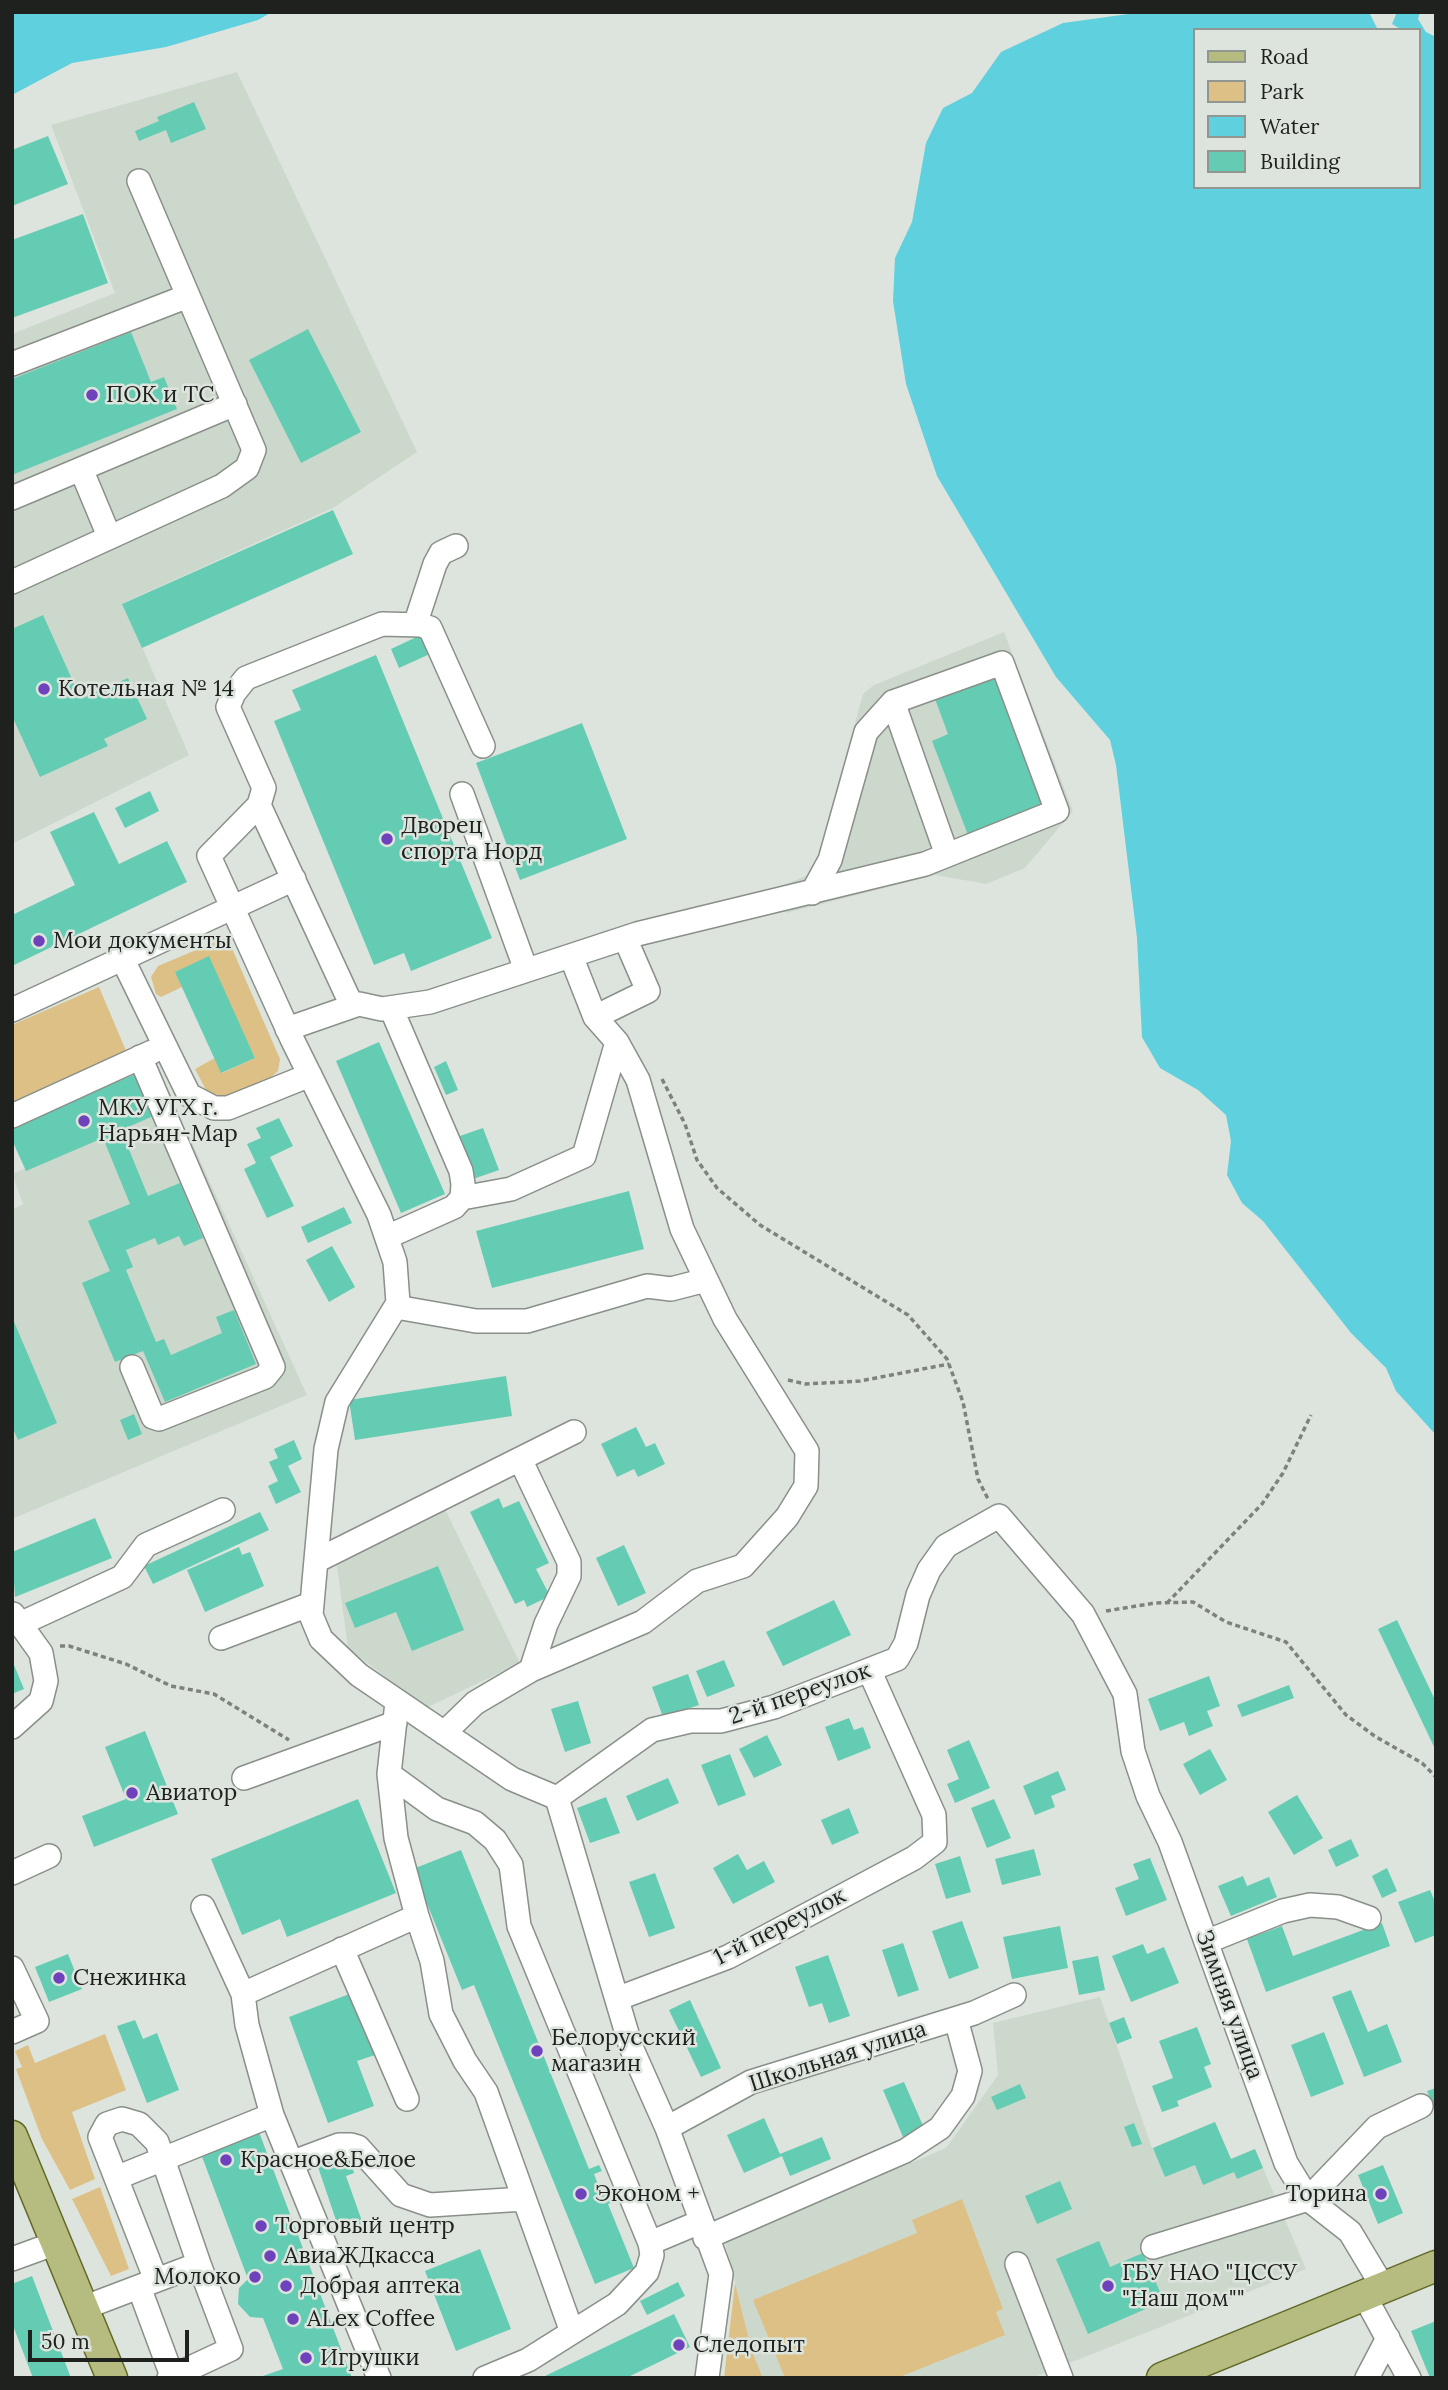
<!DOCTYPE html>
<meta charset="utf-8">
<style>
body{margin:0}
#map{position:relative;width:1448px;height:2390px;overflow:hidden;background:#dde4dd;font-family:Lora,serif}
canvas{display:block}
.frame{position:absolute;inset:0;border:14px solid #1f211f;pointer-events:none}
.legend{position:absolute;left:1193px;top:28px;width:228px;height:161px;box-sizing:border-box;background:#dde4dd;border:2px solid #919691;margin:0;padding:9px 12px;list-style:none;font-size:21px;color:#1f211f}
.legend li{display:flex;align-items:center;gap:14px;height:35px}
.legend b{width:35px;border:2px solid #919691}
.scale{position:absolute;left:28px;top:2330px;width:161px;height:32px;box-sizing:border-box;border:4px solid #1f211f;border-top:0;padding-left:9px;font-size:21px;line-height:24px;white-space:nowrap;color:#1f211f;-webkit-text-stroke:5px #dde4dd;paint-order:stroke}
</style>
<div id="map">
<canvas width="1448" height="2390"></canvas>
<div class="frame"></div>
<ul class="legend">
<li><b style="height:9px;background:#b6bc7f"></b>Road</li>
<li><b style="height:19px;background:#ddc085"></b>Park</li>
<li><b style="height:19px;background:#5fd0dd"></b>Water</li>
<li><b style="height:19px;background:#64ccb2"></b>Building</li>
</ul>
<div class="scale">50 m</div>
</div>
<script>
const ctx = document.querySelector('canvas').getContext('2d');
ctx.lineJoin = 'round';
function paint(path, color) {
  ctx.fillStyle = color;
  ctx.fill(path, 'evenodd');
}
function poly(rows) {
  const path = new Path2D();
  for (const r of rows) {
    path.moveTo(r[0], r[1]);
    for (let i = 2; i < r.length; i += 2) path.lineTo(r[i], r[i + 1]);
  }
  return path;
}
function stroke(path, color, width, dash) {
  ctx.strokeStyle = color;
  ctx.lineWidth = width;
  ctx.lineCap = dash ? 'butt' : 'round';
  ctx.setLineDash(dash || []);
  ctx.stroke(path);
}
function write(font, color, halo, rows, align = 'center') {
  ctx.font = font + ' Lora,serif';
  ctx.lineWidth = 5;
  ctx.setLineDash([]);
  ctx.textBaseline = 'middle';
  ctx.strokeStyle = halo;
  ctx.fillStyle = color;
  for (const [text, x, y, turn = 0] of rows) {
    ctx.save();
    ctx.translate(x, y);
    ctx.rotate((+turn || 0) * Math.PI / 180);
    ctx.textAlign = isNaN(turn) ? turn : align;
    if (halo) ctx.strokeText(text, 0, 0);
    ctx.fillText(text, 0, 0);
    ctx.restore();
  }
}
paint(poly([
 [237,72,417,452,333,508,123,603,189,755,12,844,12,334,115,293,51,125],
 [1004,632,1073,811,1025,868,986,884,936,875,786,913,779,887,808,875,816,865,863,694,874,685],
 [156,1115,169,1143,188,1134,307,1395,12,1519,12,1210,23,1204,12,1174],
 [444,1507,520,1663,426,1708,348,1648,336,1559],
 [1100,1997,1152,2148,1215,2122,1231,2159,1255,2149,1306,2269,1032,2378,763,2378,752,2351,725,2242,946,2148,998,2075,993,2023]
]), '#cdd8cd');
paint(poly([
 [227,937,280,1059,278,1071,269,1079,232,1095,221,1096,207,1092,195,1069,215,1058,222,1073,255,1058,208,957,176,972,182,987,161,997,156,994,151,977,158,966],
 [99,987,127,1053,12,1103,12,1025],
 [105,2034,126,2090,72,2112,95,2179,70,2190,42,2139,16,2069,22,2067,15,2051,28,2045,35,2063],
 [100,2187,129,2269,111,2276,72,2199],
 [962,2199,1003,2309,996,2312,1005,2335,897,2378,785,2378,753,2300,917,2233,912,2220],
 [735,2283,752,2351,763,2378,724,2378]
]), '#ddc085');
paint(poly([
 [12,12,272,12,258,20,166,47,72,63,12,95],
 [1143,12,1365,12,1370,14,1378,30,1194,30,1194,187,1418,187,1418,30,1402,30,1392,24,1397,12,1420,12,1418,19,1426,32,1436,37,1436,1435,1396,1391,1386,1368,1351,1333,1263,1221,1242,1203,1227,1175,1231,1141,1226,1115,1198,1090,1160,1068,1142,1037,1137,938,1116,765,1110,740,1056,677,937,476,906,384,893,301,895,258,912,222,926,143,943,108,972,93,1001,52,1063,23]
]), '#5fd0dd');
paint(poly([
 [194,102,206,129,171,143,166,130,139,141,135,131,159,121,157,117],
 [48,136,68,184,12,206,12,150],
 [83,214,108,283,12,318,12,240],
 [308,329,361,432,301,463,249,360],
 [131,332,151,382,164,377,177,409,12,475,12,379],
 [333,510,353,554,142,648,122,604],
 [43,615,81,699,128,678,147,719,104,739,108,746,40,777,12,716,12,629],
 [423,634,432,653,399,668,391,649],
 [376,655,492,938,411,971,404,953,374,965,274,721,301,710,292,690],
 [995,676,1044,806,968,835,932,741,948,734,935,699],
 [582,723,627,839,520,880,476,763],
 [150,791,159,811,125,828,115,808],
 [94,812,119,864,167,841,187,882,12,966,12,915,75,885,50,832],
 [209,956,255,1058,221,1073,175,972],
 [379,1042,445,1194,401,1213,336,1061],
 [446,1061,458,1090,446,1095,434,1067],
 [138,1073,156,1115,121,1130,148,1196,180,1183,203,1238,184,1246,179,1236,158,1245,155,1238,126,1250,133,1267,126,1270,156,1342,164,1339,171,1355,222,1333,216,1317,234,1310,256,1364,165,1402,143,1351,115,1362,82,1283,110,1271,88,1221,130,1204,103,1138,26,1171,12,1140,12,1126],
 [279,1118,293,1146,270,1157,294,1206,267,1218,244,1169,256,1163,247,1144,261,1138,256,1128],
 [483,1128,499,1170,473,1179,457,1137],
 [629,1191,644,1249,492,1288,476,1231],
 [344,1207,352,1223,308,1243,301,1227],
 [332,1246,355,1287,329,1302,306,1260],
 [12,1317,57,1423,18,1440,12,1426],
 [506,1376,512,1416,355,1440,349,1400],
 [134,1414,142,1434,128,1440,120,1420],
 [636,1427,646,1447,655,1443,665,1464,638,1477,634,1469,617,1477,601,1444],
 [294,1440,302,1459,288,1466,301,1492,276,1504,268,1486,278,1481,269,1462,278,1458,274,1449],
 [499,1498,503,1508,519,1501,549,1563,536,1569,550,1596,527,1607,524,1600,515,1604,470,1512],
 [260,1512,269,1530,153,1584,144,1566],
 [95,1518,112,1558,15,1597,12,1552],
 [624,1545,646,1593,618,1606,596,1558],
 [239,1547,242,1555,250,1552,264,1586,205,1612,187,1570],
 [438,1566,464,1630,412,1651,396,1612,355,1628,345,1603],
 [834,1600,851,1635,783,1666,766,1632],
 [1397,1620,1436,1702,1436,1751,1378,1629],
 [12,1660,24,1689,12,1694],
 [724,1660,735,1686,707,1697,696,1671],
 [688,1674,699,1705,663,1717,652,1687],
 [1209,1676,1220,1706,1207,1711,1213,1726,1189,1736,1184,1722,1160,1731,1148,1699],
 [1289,1685,1294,1698,1242,1717,1237,1705],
 [578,1701,591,1743,565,1752,551,1709],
 [849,1718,854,1730,863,1727,871,1748,838,1761,825,1727],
 [145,1731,178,1814,94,1847,82,1816,126,1799,105,1747],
 [767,1735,782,1765,754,1778,739,1749],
 [969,1740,990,1788,955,1803,947,1784,959,1779,947,1750],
 [1210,1749,1227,1780,1200,1795,1183,1764],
 [730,1754,746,1795,718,1806,701,1765],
 [1058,1771,1066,1790,1051,1796,1055,1807,1035,1815,1023,1786],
 [668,1778,679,1803,637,1821,626,1796],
 [1297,1795,1323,1838,1294,1855,1268,1812],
 [606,1797,620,1833,590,1843,577,1808],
 [358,1799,396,1893,287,1937,280,1919,242,1935,211,1859],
 [994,1799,1011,1838,987,1848,971,1808],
 [849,1808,859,1833,832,1845,821,1820],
 [1351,1839,1359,1856,1336,1867,1328,1850],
 [1034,1849,1041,1875,1002,1885,995,1859],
 [461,1850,589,2169,599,2165,602,2171,594,2174,601,2192,611,2188,617,2201,608,2204,634,2268,595,2284,474,1985,462,1990,413,1869],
 [738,1854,747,1870,764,1861,775,1882,733,1904,713,1868],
 [960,1856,971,1892,946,1899,935,1864],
 [1150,1858,1167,1900,1126,1916,1115,1888,1139,1879,1133,1864],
 [1387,1868,1397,1891,1382,1898,1372,1876],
 [655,1873,675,1928,649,1937,629,1882],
 [1243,1876,1247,1886,1269,1877,1277,1897,1231,1916,1218,1886],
 [1430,1890,1436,1904,1436,1935,1415,1943,1398,1902],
 [962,1921,979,1968,949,1979,932,1931],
 [1382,1923,1390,1946,1266,1992,1247,1939,1282,1926,1293,1956],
 [1060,1926,1068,1968,1012,1979,1003,1937],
 [903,1943,919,1990,898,1997,882,1950],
 [1143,1944,1147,1954,1164,1947,1179,1983,1131,2002,1112,1956],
 [68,1954,82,1989,49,2002,35,1967],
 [828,1955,850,2016,829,2023,822,2003,809,2007,795,1967],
 [1098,1956,1105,1990,1079,1995,1072,1961],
 [1351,1990,1368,2032,1387,2024,1402,2062,1364,2077,1332,1997],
 [352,1993,375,2055,357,2061,374,2106,328,2123,289,2017],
 [690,2000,721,2068,701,2077,669,2010],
 [1124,2017,1132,2038,1117,2044,1109,2023],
 [135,2020,143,2039,157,2033,179,2090,147,2103,117,2026],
 [1197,2027,1211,2064,1204,2067,1212,2087,1177,2101,1179,2106,1162,2112,1152,2086,1173,2078,1159,2041],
 [1324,2032,1344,2084,1311,2097,1291,2045],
 [904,2082,924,2128,903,2137,883,2090],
 [1020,2084,1026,2098,997,2110,991,2097],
 [1436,2088,1436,2112,1427,2091],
 [764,2118,780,2154,822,2137,831,2159,790,2176,782,2156,744,2173,727,2135],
 [1215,2122,1231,2159,1255,2149,1263,2168,1237,2179,1234,2172,1203,2185,1195,2165,1165,2177,1153,2148],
 [1134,2123,1142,2144,1132,2147,1124,2127],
 [259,2132,352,2378,260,2377,283,2369,263,2318,250,2317,238,2304,239,2288,248,2279,201,2154],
 [348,2154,354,2173,346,2176,363,2224,340,2232,317,2164],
 [1383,2165,1403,2213,1378,2224,1358,2175],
 [1060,2181,1072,2209,1037,2224,1025,2196],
 [1099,2241,1110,2267,1143,2253,1164,2301,1088,2334,1056,2259],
 [480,2249,511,2329,456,2351,425,2271],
 [32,2276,71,2378,33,2378,12,2323,12,2284],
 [678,2282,685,2296,647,2315,640,2301],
 [674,2314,690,2347,626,2378,541,2378],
 [1436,2321,1436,2378,1430,2378,1411,2331]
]), '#64ccb2');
const minor = poly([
 [12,364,188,296],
 [81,469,109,536],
 [12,498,235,404],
 [12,582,222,486,247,468,254,450,139,181],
 [415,625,435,564,441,553,456,546],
 [483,746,430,628,421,625,382,624,246,678,234,693,228,707,264,788,259,805,209,856,292,1039,379,1215,395,1262,398,1303,337,1402,326,1449,311,1615,321,1639,359,1675,512,1779,557,1798,631,2047,667,2128,721,2274,707,2378],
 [462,794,526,970],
 [259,805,352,1006],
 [812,893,830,860,866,732,893,702],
 [571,956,595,1017,648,991,625,938],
 [122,958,189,1095,214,1108,228,1108,310,1075],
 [12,1010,294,879],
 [287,1029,359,1004,382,1009,430,1002,637,934,925,864,1057,811,1002,663,893,702,947,855],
 [12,1116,152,1052],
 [462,1198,511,1189,584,1156,617,1042],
 [387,1237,454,1207,462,1198,463,1184,461,1171,391,1008],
 [396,1307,476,1321,527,1321,647,1286,671,1289,706,1280],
 [132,1367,153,1417,159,1419,265,1377,273,1367,140,1057],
 [520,1459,569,1562,569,1576,546,1624,531,1670],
 [316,1561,574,1432],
 [22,1623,122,1577,146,1545,223,1510],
 [221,1638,311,1604],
 [397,1702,389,1774,396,1838,417,1916],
 [12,1727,41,1701,46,1681,41,1653,13,1614],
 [444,1733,475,1703,531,1670,643,1622,697,1581,743,1566,787,1517,806,1486,807,1451,725,1319,682,1229,638,1080,617,1042,595,1017],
 [389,1774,437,1809,475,1823,495,1840,511,1865,519,1926,650,2243],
 [244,1778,395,1723],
 [557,1798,652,1730,690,1721,721,1721,774,1707,897,1659,906,1643,918,1595,929,1570,946,1546,999,1516,1083,1614,1125,1694,1133,1751,1148,1796,1170,1842,1286,2163,1308,2199,1350,2232,1383,2287],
 [12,1873,49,1856],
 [1206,1942,1283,1911,1310,1905,1338,1907,1369,1918],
 [342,1949,407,2099],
 [12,1968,37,2021,12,2032],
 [243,1994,417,1916,432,1961,441,2014,465,2061,486,2092,572,2332],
 [619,1998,728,1957,914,1858,935,1842,934,1815,870,1672],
 [272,2115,379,2378],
 [667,2128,751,2082,974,2013,1014,1995],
 [291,2163,339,2145,351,2145,358,2147,401,2195,430,2205,524,2199],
 [116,2178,272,2115,247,2025,243,1994,203,1907],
 [705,2238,905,2151,940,2128,963,2096,970,2071,956,2019],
 [1153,2247,1308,2199,1377,2127,1421,2106],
 [12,2259,56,2243],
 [1017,2264,1061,2378],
 [156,2280,100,2137,107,2124,122,2119,139,2124,157,2142,199,2264],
 [139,2287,172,2376],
 [1364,2295,1409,2378],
 [83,2308,199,2264,231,2349,169,2378],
 [485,2378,528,2360,617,2304,647,2272,652,2255,650,2243,700,2222],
 [1367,2378,1388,2338]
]);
const major = poly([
 [12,2136,112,2378],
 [1162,2378,1436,2266]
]);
stroke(minor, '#898f89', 26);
stroke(major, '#616926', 33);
stroke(poly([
 [662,1079,685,1124,697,1160,717,1188,760,1225,908,1315,947,1359,963,1402,978,1479,988,1499],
 [788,1380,806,1384,860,1381,949,1364],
 [1167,1603,1262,1504,1283,1473,1311,1415],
 [1106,1611,1155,1603,1193,1602,1226,1622,1286,1642,1346,1715,1376,1737,1422,1763,1436,1777],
 [60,1646,69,1646,126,1664,171,1686,214,1694,289,1740]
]), '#7d827d', 3.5, [5, 3.5]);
stroke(minor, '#fff', 23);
stroke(major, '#b6bc7f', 30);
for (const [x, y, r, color] of [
 [92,395,7,"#6e42ba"],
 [44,689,7,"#6e42ba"],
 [387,839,7,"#6e42ba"],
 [39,941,7,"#6e42ba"],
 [84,1121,7,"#6e42ba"],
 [132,1793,7,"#6e42ba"],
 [59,1978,7,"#6e42ba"],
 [537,2051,7,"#6e42ba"],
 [226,2160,7,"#6e42ba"],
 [581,2194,7,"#6e42ba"],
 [1381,2194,7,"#6e42ba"],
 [261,2226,7,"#6e42ba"],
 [270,2256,7,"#6e42ba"],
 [255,2277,7,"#6e42ba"],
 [286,2286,7,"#6e42ba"],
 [1108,2286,7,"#6e42ba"],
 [293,2319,7,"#6e42ba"],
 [679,2345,7,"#6e42ba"],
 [306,2358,7,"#6e42ba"]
]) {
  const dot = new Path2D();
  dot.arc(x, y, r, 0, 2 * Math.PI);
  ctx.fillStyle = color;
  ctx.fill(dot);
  stroke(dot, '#dde4dd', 2.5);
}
write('23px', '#1f211f', '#dde4dd', [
 ["ПОК и ТС",106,395],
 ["Котельная № 14",58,689],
 ["Дворец",401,826],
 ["спорта Норд",401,852],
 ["Мои документы",53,941],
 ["МКУ УГХ г.",98,1108],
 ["Нарьян-Мар",98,1134],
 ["Авиатор",146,1793],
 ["Снежинка",73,1978],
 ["Белорусский",551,2038],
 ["магазин",551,2064],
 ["Красное&Белое",240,2160],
 ["Эконом +",595,2194],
 ["Торина",1367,2194,"right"],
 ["Торговый центр",275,2226],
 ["АвиаЖДкасса",284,2256],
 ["ГБУ НАО \"ЦССУ",1122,2273],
 ["\"Наш дом\"\"",1122,2299],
 ["Молоко",241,2277,"right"],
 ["Добрая аптека",300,2286],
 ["ALex Coffee",307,2319],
 ["Следопыт",693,2345],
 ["Игрушки",320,2358]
], 'left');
write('23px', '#1f211f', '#dde4dd', [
 ["2-й переулок",800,1694,-19],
 ["1-й переулок",780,1927,-27],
 ["Зимняя улица",1229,2005,70],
 ["Школьная улица",838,2057,-18]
]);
</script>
